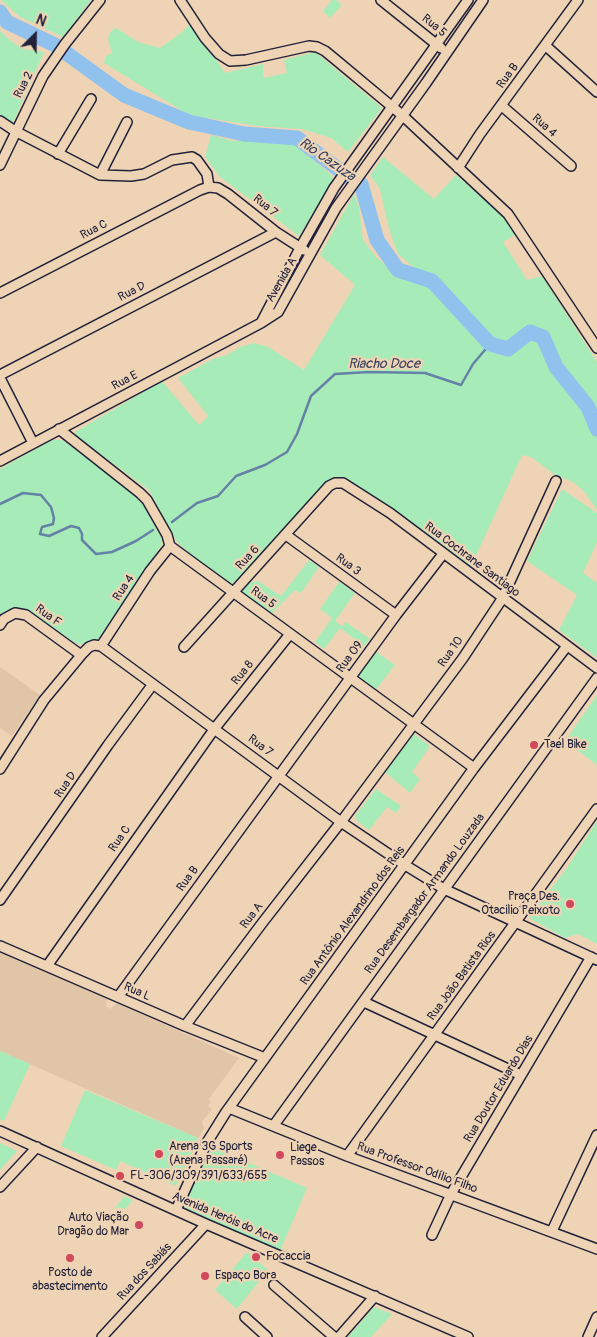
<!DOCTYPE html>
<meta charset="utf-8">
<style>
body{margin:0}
#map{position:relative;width:597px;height:1337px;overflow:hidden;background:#eed4b5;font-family:Pangolin,sans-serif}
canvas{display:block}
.north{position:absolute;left:10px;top:10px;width:50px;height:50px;-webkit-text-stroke:4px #eed4b5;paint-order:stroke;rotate:23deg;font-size:14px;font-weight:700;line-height:20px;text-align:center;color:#22223b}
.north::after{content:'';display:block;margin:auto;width:18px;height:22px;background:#22223b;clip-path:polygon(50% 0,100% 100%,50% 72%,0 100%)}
</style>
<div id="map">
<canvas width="597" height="1337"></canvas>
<div class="north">N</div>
</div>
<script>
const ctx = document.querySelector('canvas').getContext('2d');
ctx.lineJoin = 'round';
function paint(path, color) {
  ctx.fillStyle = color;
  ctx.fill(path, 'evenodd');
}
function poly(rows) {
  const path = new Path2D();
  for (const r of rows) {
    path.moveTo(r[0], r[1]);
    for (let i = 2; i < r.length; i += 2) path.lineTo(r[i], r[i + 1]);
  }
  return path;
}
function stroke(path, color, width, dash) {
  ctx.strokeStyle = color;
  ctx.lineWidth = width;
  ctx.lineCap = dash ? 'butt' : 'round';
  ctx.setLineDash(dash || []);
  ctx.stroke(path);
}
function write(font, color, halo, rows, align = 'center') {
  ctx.font = font + ' Pangolin,sans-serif';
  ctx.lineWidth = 4.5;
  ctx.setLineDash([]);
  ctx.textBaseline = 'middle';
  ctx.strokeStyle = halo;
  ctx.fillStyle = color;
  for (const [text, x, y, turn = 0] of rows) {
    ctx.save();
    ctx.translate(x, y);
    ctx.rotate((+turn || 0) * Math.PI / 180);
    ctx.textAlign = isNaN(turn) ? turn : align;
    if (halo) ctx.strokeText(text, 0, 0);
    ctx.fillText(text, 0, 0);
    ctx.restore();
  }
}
paint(poly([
 [0,667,40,695,12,736,0,728],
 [0,951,107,999,106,1006,110,1009,116,1004,119,1004,239,1058,209,1099,211,1102,208,1106,212,1109,202,1122,204,1129,198,1138,0,1051]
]), '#e1c5a7');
paint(poly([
 [1,0,91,0,63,37,20,17],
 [332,0,336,0,342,5,330,18,323,11],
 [191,23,225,73,263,64,263,78,287,73,284,60,315,52,382,108,348,152,331,138,302,129,257,126,189,115,104,63,106,56,112,53,108,39,110,32,116,28,138,42,160,48,181,33],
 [0,31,11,41,23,49,44,52,12,125,0,116],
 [211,135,232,141,276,139,290,142,302,150,330,174,334,180,299,236,220,177,205,157],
 [383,157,434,199,456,175,503,216,518,233,503,242,527,280,542,276,597,362,597,510,584,491,573,482,554,474,531,457,522,455,470,569,391,509,368,493,344,479,326,483,237,580,230,584,201,564,177,542,149,490,76,436,75,432,162,381,199,425,208,416,178,378,213,359,227,355,240,347,254,343,268,347,304,370,355,285,320,255,354,194,359,208,363,240,376,257,395,273,419,284,432,277,412,266,398,254,389,229,380,189,370,175],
 [52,440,62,440,130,490,142,503,162,539,162,544,136,586,98,640,89,644,77,644,26,609,13,608,0,626,0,469],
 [562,489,597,513,597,542,583,573,597,583,597,658,559,630,577,595,527,561],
 [309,560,319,567,301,593,295,590,271,614,246,597,240,589,247,583,258,581,279,595,282,595],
 [339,582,355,593,335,621,342,626,346,622,370,639,364,646,340,628,324,649,315,642,332,618,320,609],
 [375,651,395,665,375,691,358,678,358,676,360,670],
 [597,695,597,765,565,741],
 [414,734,430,746,412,772,420,779,410,793,385,772],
 [376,789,401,806,396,813,387,807,369,830,357,821,355,816],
 [597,821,597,944,578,934,565,938,529,918,566,869],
 [0,1051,30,1064,4,1121,0,1119],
 [85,1090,198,1138,176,1186,120,1161,116,1170,61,1146],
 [0,1143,17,1151,0,1170],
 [210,1146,307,1188,280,1251,183,1208],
 [124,1196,133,1200,125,1209,117,1207,113,1216,116,1207],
 [247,1252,268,1270,237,1309,215,1290],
 [374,1307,392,1314,371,1337,348,1337]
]), '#a7ecb8');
stroke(poly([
 [0,504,23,493,41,495,51,507,54,518,53,524,42,527,40,534,49,536,71,526,79,528,82,534,82,540,96,554,112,552,136,541,153,530],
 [172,522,197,503,218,496,236,476,265,465,287,452,297,434,311,396,335,374,369,372,425,373,461,385,473,364,490,344]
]), '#6582a6', 2.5);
stroke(poly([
 [0,12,7,22,55,45,124,95,189,122,244,134,297,138,350,178,361,184,377,240,398,270,432,281,490,344,508,349,530,332,543,337,556,367,588,407,597,429]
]), '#91c2ed', 15);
const street = poly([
 [180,0,205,38,219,54,230,61,246,60,309,46,317,47,325,51,336,60,402,115,508,214,597,348],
 [381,0,441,48],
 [546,46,597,92],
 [502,106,571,166],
 [0,121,15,131,100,175,131,176,144,174,172,160,192,157,197,160,207,174,209,187],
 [58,154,91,99],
 [0,165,43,76,65,44,100,0],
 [458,168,480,134,578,0],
 [100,175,127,122],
 [0,293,200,190,209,187,218,188,228,194,276,232,304,250],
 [261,323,300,248,334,188,468,0],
 [0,375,276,232],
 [0,378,33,443],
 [59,429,140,493,147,500,167,535,170,546,474,768],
 [0,461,261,323,278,312,336,208,426,83,483,0],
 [286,535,396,615],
 [0,625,4,619,15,613,26,615,81,655],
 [101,646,341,822,405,865,444,889,597,960],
 [101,646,150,571,170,546],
 [184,647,329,486,335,483,343,483,390,513,597,668],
 [0,769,44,700,83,653,89,647,94,645,101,646],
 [0,900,108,745,153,684],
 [0,946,185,1026,265,1058],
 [47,966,215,728,290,634],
 [118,997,396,615,443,554],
 [364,1002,521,1075],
 [185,1026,263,922,344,818,463,658,502,599,556,481],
 [229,1108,347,1156,597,1249],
 [274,1125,597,678],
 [0,1131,206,1224,468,1337],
 [347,1156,597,809],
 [0,1187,37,1147],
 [176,1210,206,1144,226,1112,474,768,567,646],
 [552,1231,597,1135],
 [432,1235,451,1194,591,957],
 [274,1285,334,1337],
 [245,1317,267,1337],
 [102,1337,206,1224],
 [339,1337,375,1296],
 [588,1337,597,1317]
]);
stroke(street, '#22223b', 12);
stroke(street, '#eed4b5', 9);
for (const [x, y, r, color] of [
 [534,745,5,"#d1495b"],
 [570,904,5,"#d1495b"],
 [159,1154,5,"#d1495b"],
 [280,1155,5,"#d1495b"],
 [120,1176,5,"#d1495b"],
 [139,1225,5,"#d1495b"],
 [256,1257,5,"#d1495b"],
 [70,1258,5,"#d1495b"],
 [205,1276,5,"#d1495b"]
]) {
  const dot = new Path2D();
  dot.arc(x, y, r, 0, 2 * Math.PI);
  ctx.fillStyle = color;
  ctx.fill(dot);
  stroke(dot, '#eed4b5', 2);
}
write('12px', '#22223b', '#eed4b5', [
 ["Rua 5",434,26,39],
 ["Rua B",508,76,-54],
 ["Rua 2",24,85,-63],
 ["Rua 4",544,126,41],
 ["Rua 7",265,206,39],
 ["Rua C",94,230,-27],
 ["Avenida A",282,280,-60],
 ["Rua D",132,292,-27],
 ["Rua E",125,381,-28],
 ["Rua 6",248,558,-47],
 ["Rua Cochrane Santiago",472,560,37],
 ["Rua 3",348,565,36],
 ["Rua 4",124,588,-57],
 ["Rua 5",263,598,36],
 ["Rua F",48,616,36],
 ["Rua 10",451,652,-55],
 ["Rua 09",350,657,-54],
 ["Rua 8",243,673,-51],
 ["Rua 7",260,746,37],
 ["Rua D",66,785,-55],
 ["Rua C",120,839,-55],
 ["Rua B",188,879,-54],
 ["Rua Desembargador Armando Louzada",425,894,-54],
 ["Rua A",252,916,-53],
 ["Rua Antônio Alexandrino dos Reis",353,916,-54],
 ["Rua João Batista Rios",462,976,-54],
 ["Rua L",137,992,24],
 ["Rua Doutor Eduardo Dias",499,1089,-59],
 ["Rua Professor Odílio Filho",417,1168,20],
 ["Avenida Heróis do Acre",225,1218,23],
 ["Rua dos Sabiás",145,1272,-47]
]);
write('12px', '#22223b', '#eed4b5', [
 ["Tael Bike",544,745],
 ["Praça Des.",560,897,"right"],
 ["Otacilio Peixoto",560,911,"right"],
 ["Arena 3G Sports",169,1147],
 ["(Arena Passaré)",169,1161],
 ["Liege",290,1148],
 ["Passos",290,1162],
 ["FL-306/309/391/633/655",130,1176],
 ["Auto Viação",129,1218,"right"],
 ["Dragão do Mar",129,1232,"right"],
 ["Focaccia",266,1257],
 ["Posto de",70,1273,"center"],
 ["abastecimento",70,1287,"center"],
 ["Espaço Bora",215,1276]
], 'left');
write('italic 14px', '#38425f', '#eed4b5', [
 ["Rio Cazuza",327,160,35],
 ["Riacho Doce",384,364]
]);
</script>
